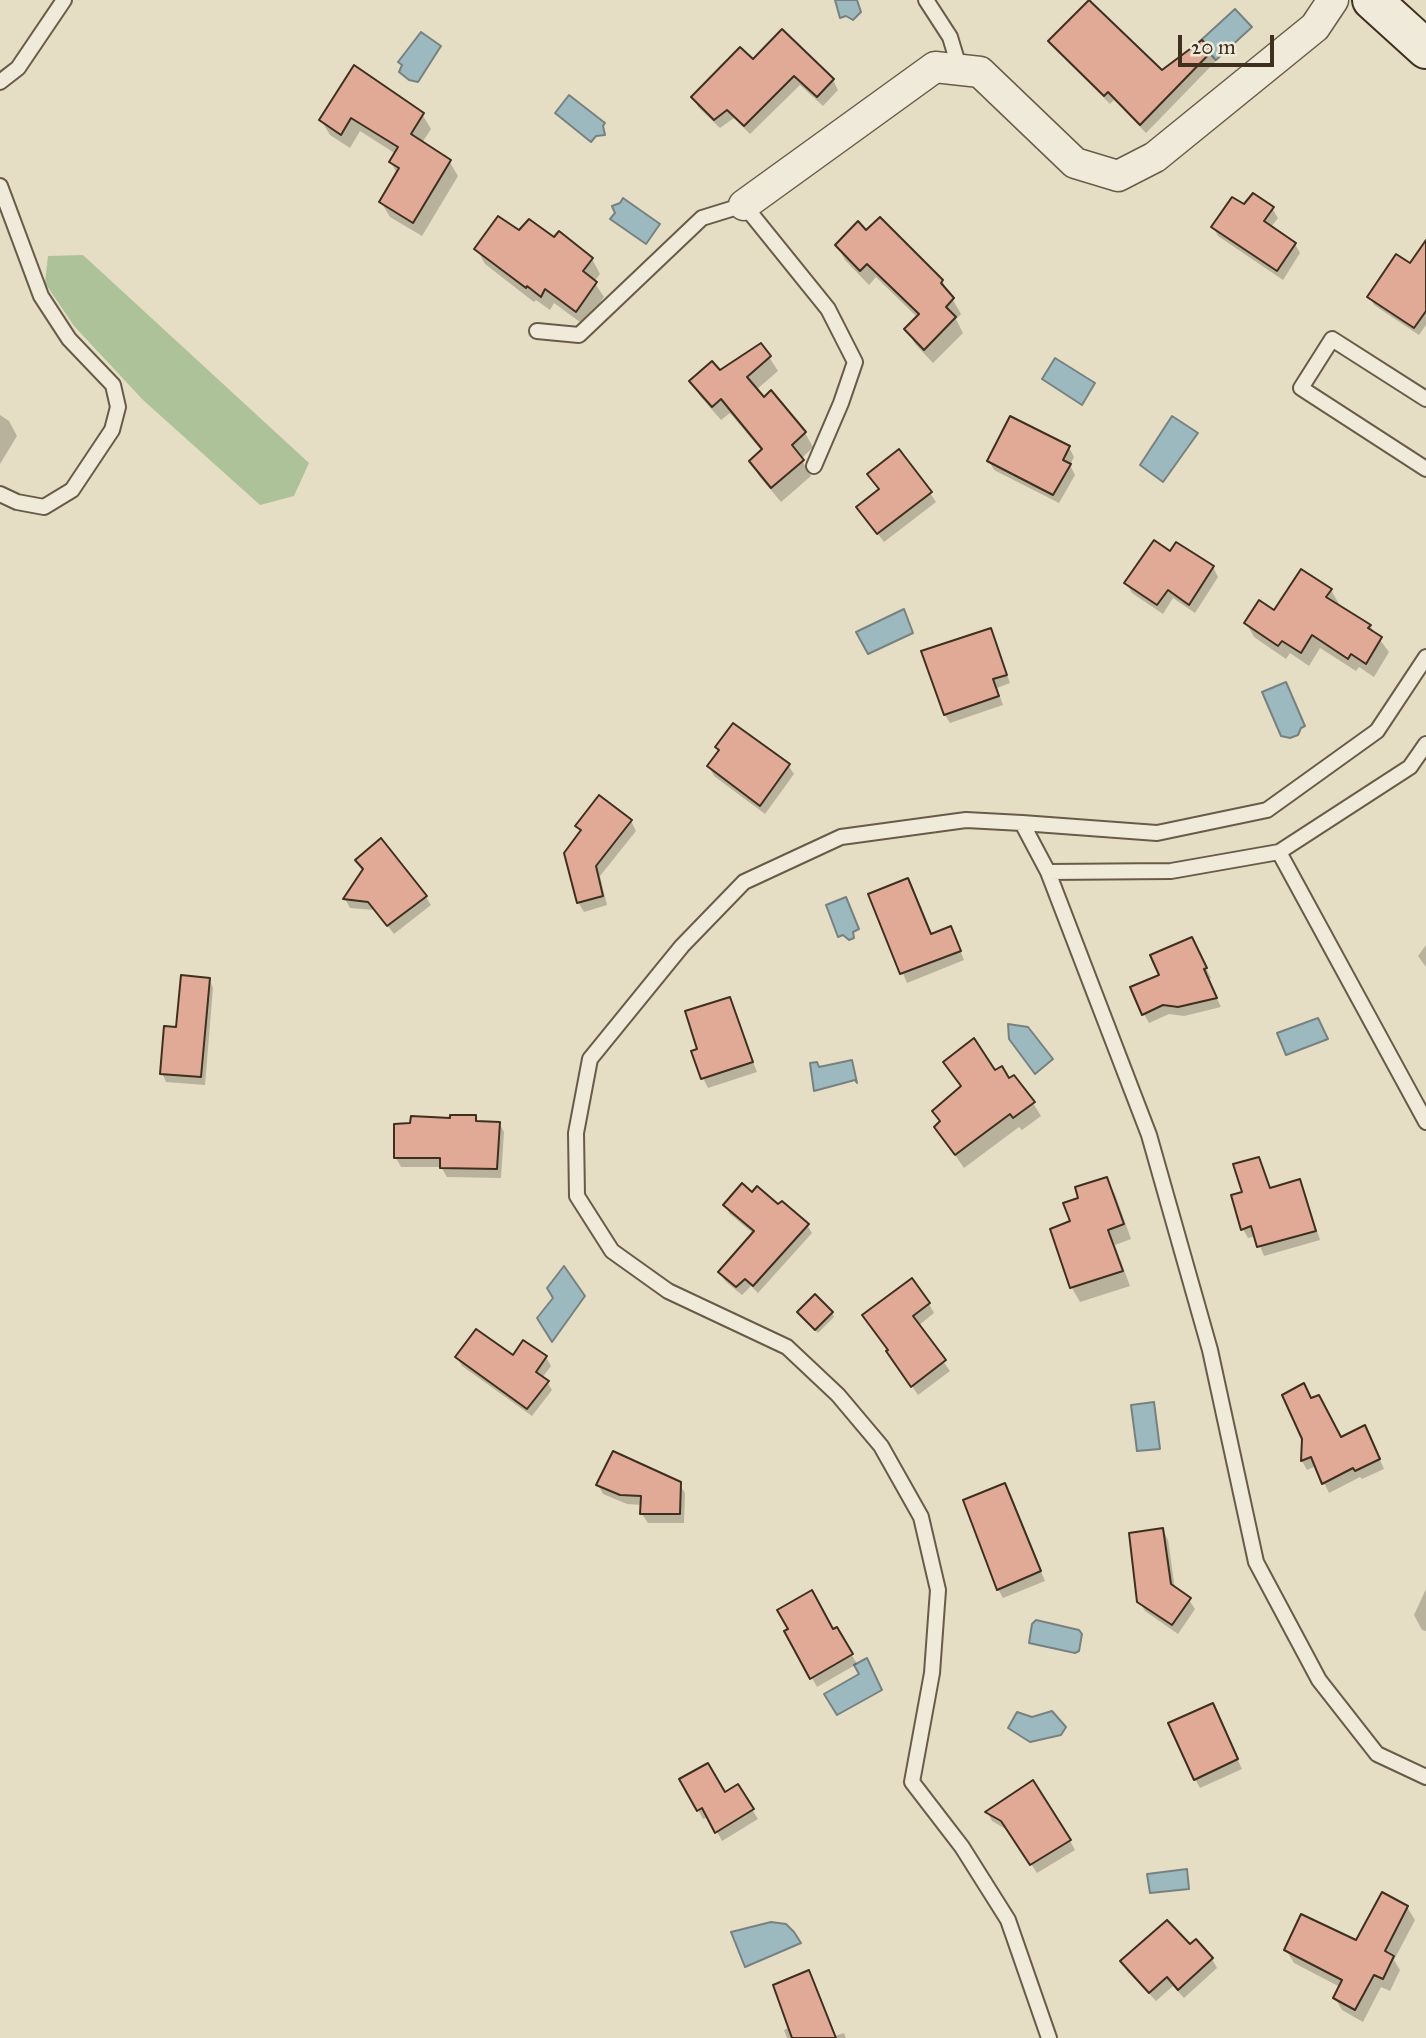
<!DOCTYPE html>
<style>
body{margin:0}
#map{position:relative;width:1426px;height:2038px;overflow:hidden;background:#e6dec4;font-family:"IM FELL Great Primer",serif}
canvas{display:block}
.scale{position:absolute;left:1178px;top:35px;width:96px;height:32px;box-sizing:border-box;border:4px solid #3f2f1f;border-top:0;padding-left:9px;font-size:21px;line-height:24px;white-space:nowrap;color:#3f2f1f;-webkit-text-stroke:5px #efead9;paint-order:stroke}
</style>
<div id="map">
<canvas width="1426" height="2038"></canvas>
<div class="scale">20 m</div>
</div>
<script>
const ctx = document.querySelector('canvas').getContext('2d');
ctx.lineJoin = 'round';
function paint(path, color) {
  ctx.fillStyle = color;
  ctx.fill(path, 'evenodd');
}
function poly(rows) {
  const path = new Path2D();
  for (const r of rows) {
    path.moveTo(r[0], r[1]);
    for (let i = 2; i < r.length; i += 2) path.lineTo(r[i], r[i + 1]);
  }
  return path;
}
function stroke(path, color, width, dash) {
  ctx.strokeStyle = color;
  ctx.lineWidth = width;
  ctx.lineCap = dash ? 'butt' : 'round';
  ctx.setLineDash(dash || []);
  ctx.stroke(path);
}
paint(poly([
 [83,255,309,463,294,496,260,505,143,400,74,326,45,283,48,256]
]), '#aec299');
const water = poly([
 [835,0,857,0,861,12,853,20,846,16,840,18,835,0],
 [1235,9,1252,27,1216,60,1199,42,1235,9],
 [421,32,441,46,418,82,409,80,399,72,402,65,398,62,421,32],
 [569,95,605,123,603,126,605,135,596,136,591,142,555,113,569,95],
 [623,198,660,224,646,244,610,219,615,213,612,206,620,203,623,198],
 [1055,358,1095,383,1082,405,1042,379,1055,358],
 [1172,416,1198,433,1163,482,1140,465,1172,416],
 [904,609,913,633,868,654,856,632,904,609],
 [1286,682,1305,726,1301,728,1298,735,1290,738,1281,736,1262,692,1286,682],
 [846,897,859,929,853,932,854,938,849,940,843,935,838,937,826,905,846,897],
 [1318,1018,1328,1039,1286,1055,1277,1033,1318,1018],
 [1008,1024,1028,1027,1053,1059,1035,1074,1009,1039,1008,1024],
 [852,1060,857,1083,855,1080,814,1091,810,1063,817,1062,819,1067,852,1060],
 [564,1266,585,1296,552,1342,537,1318,553,1298,547,1288,564,1266],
 [1154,1402,1160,1449,1137,1451,1131,1405,1154,1402],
 [1036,1620,1079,1630,1082,1634,1079,1651,1075,1653,1029,1643,1032,1624,1036,1620],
 [867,1658,882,1690,837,1715,824,1694,859,1674,854,1665,867,1658],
 [1052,1711,1066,1727,1061,1735,1030,1742,1008,1728,1017,1712,1032,1717,1052,1711],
 [1187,1869,1189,1889,1150,1893,1147,1874,1187,1869],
 [771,1922,786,1924,794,1932,801,1943,745,1967,731,1932,771,1922]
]);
paint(water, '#9db9c0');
stroke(water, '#778280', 2);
paint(poly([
 [782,31,833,80,838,90,823,106,800,85,750,134,734,118,720,128,698,107,693,97,753,61],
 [1051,41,1162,72,1210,52,1216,61,1146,133,1114,100,1110,104,1056,50],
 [354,67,422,114,431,129,422,143,449,161,458,176,422,236,390,217,381,202,397,174,391,162,396,154,360,131,350,148,330,135,321,120],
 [1244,207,1272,208,1278,218,1271,227,1295,244,1300,253,1283,280,1218,236,1213,227],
 [519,232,555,239,592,259,600,274,594,282,604,297,584,325,554,303,550,310,536,300,534,302,485,264,477,249],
 [866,232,942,281,961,314,956,319,963,333,933,363,915,344,907,329,918,318,876,277,869,285,845,260,837,245],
 [1426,263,1426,325,1419,335,1374,305,1370,297,1410,265],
 [769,357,778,371,756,390,805,433,813,447,801,459,811,476,781,502,759,476,751,461,762,451,730,413,721,420,700,396,692,381],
 [0,415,9,421,17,436,0,464],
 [1069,447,1074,457,1070,465,1075,475,1059,503,994,470,989,461],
 [869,474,930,493,936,502,884,542,864,516,880,491],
 [1171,553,1213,567,1218,577,1195,613,1173,598,1163,614,1132,593,1126,583],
 [1331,590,1339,604,1338,606,1370,626,1389,652,1374,677,1359,667,1356,671,1320,648,1309,666,1290,653,1286,659,1254,637,1246,623],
 [990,630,1010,683,997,688,1003,705,950,723,945,715],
 [717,747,788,765,794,774,765,814,714,776,709,766,720,752],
 [631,821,636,831,600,876,607,905,584,912,578,902,581,833,578,826],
 [357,860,426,897,431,905,394,934,375,910,350,908,345,899,364,871],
 [870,895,932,936,951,928,964,960,907,983],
 [1426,945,1426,967,1418,956],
 [1197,949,1211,978,1208,979,1221,1007,1184,1016,1169,1014,1149,1023,1144,1014,1162,976],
 [209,979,213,988,205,1085,166,1082,162,1073],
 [729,999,757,1072,708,1088,703,1078,699,1050],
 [945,1062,994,1073,1009,1080,1033,1103,1041,1116,1022,1130,1019,1127,964,1168,936,1127,941,1123,934,1111,962,1088],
 [475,1117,479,1123,499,1123,504,1132,501,1178,447,1177,441,1167,401,1167,396,1158],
 [1258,1159,1271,1190,1299,1181,1304,1190,1320,1240,1264,1256,1256,1236,1248,1238,1243,1229,1245,1193],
 [1106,1179,1115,1194,1131,1239,1115,1245,1130,1286,1080,1302,1072,1288,1052,1230,1072,1222,1080,1199],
 [752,1194,807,1225,812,1233,758,1293,751,1286,742,1295,725,1281,720,1273,754,1234,730,1214,725,1205],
 [929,1304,934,1313,918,1326,950,1371,918,1395,870,1325],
 [832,1313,834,1317,818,1333,801,1316],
 [457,1357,546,1357,551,1366,542,1378,547,1382,552,1390,532,1416,462,1366],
 [1311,1400,1340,1439,1370,1437,1384,1469,1362,1479,1360,1477,1329,1493,1316,1466,1307,1470,1302,1461,1304,1439],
 [679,1483,685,1493,684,1523,648,1523,642,1514,642,1505,627,1504,603,1494,598,1485],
 [1009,1494,1045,1581,1003,1598,998,1589],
 [1163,1530,1168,1540,1175,1589,1189,1600,1195,1609,1178,1634,1145,1611,1139,1601],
 [1426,1589,1426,1631,1422,1630,1414,1615],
 [790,1629,832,1631,837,1629,857,1664,817,1687,786,1631],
 [1217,1714,1242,1769,1200,1788,1195,1779],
 [682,1780,725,1794,738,1787,758,1819,722,1841,709,1817,703,1819],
 [987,1812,1070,1841,1075,1850,1037,1873,1009,1831,992,1821],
 [1407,1907,1415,1920,1394,1960,1400,1970,1390,1991,1381,1987,1363,2022,1342,2010,1335,1998,1340,1987,1294,1963,1286,1950,1357,1942],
 [1190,1947,1212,1959,1217,1968,1184,1998,1173,1986,1156,2001,1127,1971,1122,1962],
 [790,2027,835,2036,844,2033,846,2038,787,2038,784,2030]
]), '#0003');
const building = poly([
 [1089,0,1162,70,1202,40,1212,51,1140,125,1108,92,1104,96,1048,41,1089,0],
 [782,29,834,79,817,97,794,76,744,126,727,110,714,120,691,97,740,47,753,59,782,29],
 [354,65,424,113,411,134,451,160,413,223,379,202,399,168,389,162,398,147,351,118,341,135,319,120,354,65],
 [1253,193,1274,207,1264,221,1296,243,1277,271,1211,227,1232,197,1244,204,1253,193],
 [498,216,519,230,529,219,554,237,559,231,593,258,583,271,597,282,576,312,545,289,541,297,527,286,526,288,474,249,498,216],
 [880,217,943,280,941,283,954,298,946,307,956,317,924,350,904,329,919,314,867,264,860,271,835,245,858,221,866,230,880,217],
 [1426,240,1426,311,1414,328,1367,297,1396,254,1410,263,1426,240],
 [761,343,771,356,747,377,764,397,771,390,806,432,792,445,804,460,771,488,749,461,762,449,721,399,712,407,689,381,712,361,720,370,761,343],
 [1010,416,1070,446,1063,460,1071,464,1053,495,987,461,1010,416],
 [899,449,932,492,877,534,856,507,879,489,867,474,899,449],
 [1154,540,1170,551,1176,542,1214,566,1189,605,1168,590,1157,605,1124,583,1154,540],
 [1301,569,1332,589,1326,597,1371,625,1368,628,1382,637,1366,664,1351,654,1348,659,1312,635,1301,653,1282,641,1278,646,1244,623,1259,600,1274,610,1301,569],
 [991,628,1007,675,993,679,999,696,944,715,921,651,991,628],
 [733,723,790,764,760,806,707,766,719,750,715,747,733,723],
 [599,795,632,820,596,866,603,896,577,903,564,853,581,830,575,826,599,795],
 [381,838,427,896,387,926,368,902,343,899,363,869,355,860,381,838],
 [908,878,931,934,951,926,961,951,900,974,868,894,908,878],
 [1192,937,1207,968,1204,969,1217,998,1178,1007,1163,1005,1142,1015,1130,987,1159,975,1150,955,1192,937],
 [181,975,210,978,201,1077,160,1074,164,1026,176,1027,181,975],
 [730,997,753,1062,701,1079,691,1051,697,1049,685,1011,730,997],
 [974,1038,995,1070,1002,1066,1009,1078,1014,1075,1035,1102,1013,1118,1010,1114,955,1155,934,1127,940,1121,932,1111,961,1086,943,1062,974,1038],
 [450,1115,476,1115,476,1121,500,1122,497,1169,440,1168,440,1158,394,1158,394,1124,410,1123,411,1116,450,1118,450,1115],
 [1259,1157,1270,1188,1300,1179,1316,1231,1257,1247,1251,1226,1241,1230,1231,1195,1242,1192,1233,1164,1259,1157],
 [1107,1177,1124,1224,1108,1230,1123,1271,1070,1288,1050,1229,1070,1221,1063,1203,1078,1198,1075,1187,1107,1177],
 [742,1183,752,1192,757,1186,778,1204,782,1201,809,1224,753,1286,745,1279,736,1287,718,1272,754,1231,723,1205,742,1183],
 [912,1278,930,1303,913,1316,946,1360,911,1387,886,1351,888,1350,862,1315,912,1278],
 [815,1294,833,1312,815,1330,797,1312,815,1294],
 [476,1329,513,1355,523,1340,547,1356,536,1372,549,1381,527,1409,455,1357,476,1329],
 [1304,1383,1311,1398,1319,1395,1341,1437,1365,1425,1380,1459,1355,1471,1353,1468,1322,1484,1311,1457,1301,1461,1302,1439,1282,1395,1304,1383],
 [613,1451,681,1482,680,1514,640,1514,641,1496,620,1495,596,1485,613,1451],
 [1005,1483,1041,1571,997,1590,963,1500,1005,1483],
 [1163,1528,1171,1584,1191,1598,1172,1625,1137,1602,1129,1533,1163,1528],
 [812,1590,833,1629,837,1627,853,1654,810,1679,784,1631,788,1629,777,1610,812,1590],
 [1213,1703,1238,1759,1194,1780,1168,1723,1213,1703],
 [708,1763,725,1792,738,1784,754,1809,715,1833,702,1808,697,1811,679,1779,708,1763],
 [1033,1780,1071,1840,1030,1865,1001,1821,985,1812,1033,1780],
 [1382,1892,1408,1906,1385,1951,1394,1956,1383,1979,1374,1975,1355,2010,1333,1998,1342,1980,1284,1950,1301,1914,1356,1940,1382,1892],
 [1167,1920,1190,1944,1196,1939,1213,1958,1178,1990,1167,1977,1149,1993,1120,1961,1167,1920],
 [809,1970,836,2038,792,2038,773,1985,809,1970]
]);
paint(building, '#e0aa97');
stroke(building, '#3f2f1f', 2);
const service = poly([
 [926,0,950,37,960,70],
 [0,82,18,68,64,0],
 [0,186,41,296,69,339,113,385,118,407,112,430,72,490,44,507,17,502,0,494],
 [537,331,579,335,702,218,744,205,828,309,855,362,841,403,814,466],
 [1426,399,1332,339,1301,388,1426,469],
 [1022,823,1157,833,1267,810,1377,731,1426,657],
 [1279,852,1426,1122],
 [1048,872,1171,871,1279,852,1410,767,1426,744],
 [1049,2038,1008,1920,962,1847,912,1782,932,1673,938,1590,921,1517,881,1446,838,1395,787,1347,668,1291,612,1251,577,1196,576,1133,590,1059,682,946,744,882,841,837,966,820,1022,823,1048,872,1149,1135,1210,1350,1256,1562,1319,1680,1377,1754,1426,1777]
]);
const minor = poly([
 [744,205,935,67,980,72,1075,163,1118,176,1155,157,1315,27,1333,0]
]);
const secondary = poly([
 [1372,0,1426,49]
]);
stroke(service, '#695b48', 18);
stroke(minor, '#695b48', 33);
stroke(secondary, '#3f2f1f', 42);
stroke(service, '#efead9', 14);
stroke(minor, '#efead9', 30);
stroke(secondary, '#efead9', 38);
</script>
